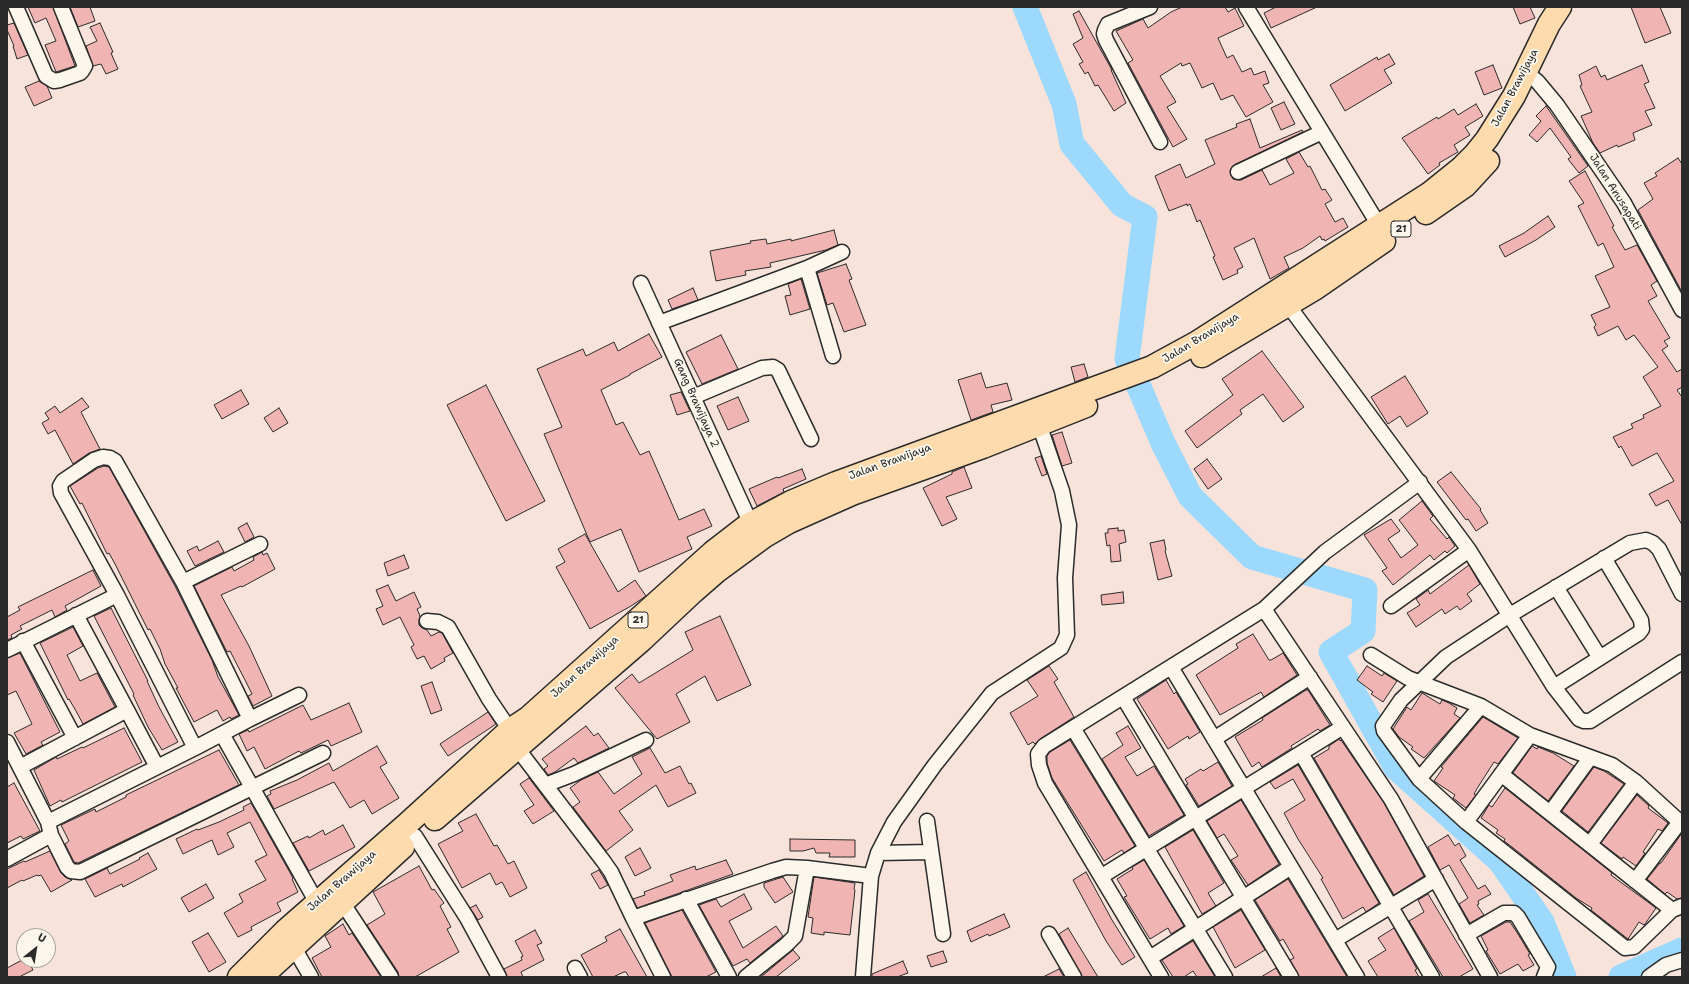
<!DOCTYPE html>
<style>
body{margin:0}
#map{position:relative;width:1689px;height:984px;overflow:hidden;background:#f8e3db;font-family:"Shantell Sans",sans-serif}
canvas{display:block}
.frame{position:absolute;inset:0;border:8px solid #2b2b2b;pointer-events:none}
.north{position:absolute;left:16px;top:928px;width:40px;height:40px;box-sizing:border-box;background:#fbf7ec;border:1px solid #a8a59f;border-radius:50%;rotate:30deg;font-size:11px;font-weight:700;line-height:16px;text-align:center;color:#2b2b2b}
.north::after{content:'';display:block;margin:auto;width:14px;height:18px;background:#2b2b2b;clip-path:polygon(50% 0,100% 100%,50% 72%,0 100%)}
</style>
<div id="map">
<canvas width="1689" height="984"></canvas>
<div class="frame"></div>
<div class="north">U</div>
</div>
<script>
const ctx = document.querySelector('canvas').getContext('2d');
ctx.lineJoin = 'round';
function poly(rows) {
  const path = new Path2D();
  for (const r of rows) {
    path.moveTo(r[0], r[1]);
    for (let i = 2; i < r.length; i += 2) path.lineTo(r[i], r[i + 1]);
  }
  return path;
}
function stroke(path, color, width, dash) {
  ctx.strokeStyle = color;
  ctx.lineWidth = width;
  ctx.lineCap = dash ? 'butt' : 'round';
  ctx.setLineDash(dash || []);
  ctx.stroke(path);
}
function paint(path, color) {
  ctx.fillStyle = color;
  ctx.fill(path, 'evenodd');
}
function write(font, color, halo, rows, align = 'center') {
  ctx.font = font + ' "Shantell Sans",sans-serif';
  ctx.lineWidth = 3.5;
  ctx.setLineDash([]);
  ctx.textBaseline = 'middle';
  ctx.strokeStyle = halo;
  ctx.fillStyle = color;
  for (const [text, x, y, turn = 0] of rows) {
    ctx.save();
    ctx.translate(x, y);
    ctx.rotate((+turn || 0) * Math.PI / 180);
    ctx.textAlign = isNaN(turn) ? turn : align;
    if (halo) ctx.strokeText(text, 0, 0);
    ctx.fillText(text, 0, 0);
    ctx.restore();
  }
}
stroke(poly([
 [1025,7,1064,104,1072,144,1122,205,1145,217,1127,359,1163,443,1190,496,1252,557,1365,590,1363,631,1331,652,1396,768,1500,861,1542,922,1564,977],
 [1621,977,1682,950]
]), '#9cd9fd', 25);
const building = poly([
 [28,7,53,7,75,66,56,72,45,45,56,41,46,18,35,23,28,7],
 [70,7,90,7,95,21,78,27,70,7],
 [1182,7,1225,7,1228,12,1235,8,1244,26,1218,38,1227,58,1233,55,1242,72,1251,68,1254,75,1265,71,1269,83,1263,85,1273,102,1246,117,1233,95,1221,100,1213,83,1202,88,1190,63,1182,66,1181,63,1160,76,1176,102,1167,107,1187,139,1173,147,1128,63,1133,60,1116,31,1143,19,1148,28,1171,12,1182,7],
 [1276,7,1317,7,1271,28,1264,13,1276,7],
 [1513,7,1530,7,1535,18,1520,24,1513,7],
 [1631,7,1660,7,1671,33,1645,43,1631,7],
 [1079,11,1112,70,1111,70,1126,103,1114,111,1098,85,1095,86,1088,72,1085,74,1079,64,1083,62,1073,44,1083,38,1073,14,1079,11],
 [14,23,28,55,17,59,13,46,14,46,7,30,7,25,14,23],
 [100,23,113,52,111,53,118,69,106,74,101,64,93,66,86,46,97,41,90,27,100,23],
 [1389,54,1395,64,1384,70,1392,83,1345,111,1330,85,1377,57,1378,60,1389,54],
 [1493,65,1502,88,1484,95,1475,72,1493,65],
 [1642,65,1649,82,1644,84,1655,108,1645,111,1652,125,1633,133,1635,140,1618,147,1617,145,1600,153,1593,143,1581,116,1592,112,1580,86,1582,85,1579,75,1596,66,1601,77,1605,75,1607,80,1642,65],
 [39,81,47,86,52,98,34,106,25,87,39,81],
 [1284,102,1295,124,1281,130,1271,108,1284,102],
 [1476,104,1483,116,1465,127,1470,135,1454,145,1458,152,1439,163,1440,165,1428,174,1402,138,1437,117,1438,119,1454,109,1458,115,1476,104],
 [1546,106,1588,166,1579,173,1568,159,1571,157,1550,128,1537,142,1529,135,1541,121,1536,116,1546,106],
 [1250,119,1260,148,1302,130,1303,132,1234,165,1230,171,1233,179,1241,180,1262,170,1270,185,1294,173,1286,159,1299,152,1308,167,1310,166,1322,190,1325,189,1332,200,1325,204,1335,222,1343,218,1348,227,1325,241,1324,239,1322,240,1320,236,1303,248,1284,257,1289,268,1270,279,1254,238,1234,248,1243,267,1237,270,1238,273,1223,280,1213,257,1215,256,1200,220,1197,222,1190,204,1187,206,1187,204,1169,211,1155,176,1180,164,1186,178,1215,164,1205,140,1237,127,1236,124,1250,119],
 [1678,158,1682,164,1682,292,1638,210,1653,199,1644,183,1657,176,1655,173,1678,158],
 [1585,171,1614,226,1612,227,1625,250,1637,245,1657,281,1651,285,1657,296,1648,301,1670,338,1664,341,1668,346,1662,350,1677,372,1682,369,1682,387,1677,390,1682,397,1682,525,1668,500,1656,506,1649,494,1674,481,1657,453,1632,466,1621,446,1619,448,1613,437,1633,428,1631,424,1644,418,1643,415,1661,406,1643,377,1658,367,1634,335,1626,340,1618,326,1598,336,1594,327,1596,325,1591,315,1610,307,1595,276,1614,267,1603,243,1598,246,1578,206,1584,203,1569,181,1585,171],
 [1548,216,1555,227,1536,240,1505,257,1499,246,1524,233,1548,216],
 [834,230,838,245,826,250,770,263,771,267,745,271,746,275,716,281,710,251,751,243,750,241,766,239,767,244,791,239,791,241,834,230],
 [846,264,852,279,849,280,866,325,844,332,833,303,827,305,817,273,846,264],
 [801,279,810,309,790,315,785,296,791,295,788,284,801,279],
 [693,288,698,300,672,309,668,300,693,288],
 [649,334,662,357,630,374,630,375,601,390,616,425,623,422,640,455,649,451,679,520,704,509,712,526,687,537,692,549,639,572,621,529,590,542,544,434,562,427,537,369,583,349,586,356,614,342,618,351,649,334],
 [721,335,738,369,702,384,686,352,721,335],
 [1262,351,1304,407,1283,422,1263,394,1240,410,1242,414,1197,448,1185,431,1233,395,1222,379,1262,351],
 [1084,364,1088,377,1075,382,1071,367,1084,364],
 [981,373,986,388,1007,383,1012,400,991,405,993,412,971,420,958,380,981,373],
 [1405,376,1428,413,1407,427,1400,416,1388,424,1371,397,1405,376],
 [486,385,545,501,506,521,447,405,486,385],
 [241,390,249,404,222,419,214,405,241,390],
 [681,392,690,411,677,415,670,395,681,392],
 [738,397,749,421,728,430,717,406,738,397],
 [82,398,89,407,81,412,100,449,89,453,73,464,55,430,48,434,42,423,49,419,45,413,55,406,60,413,82,398],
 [279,408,288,423,273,432,264,418,279,408],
 [1062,432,1072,463,1062,466,1052,435,1062,432],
 [1041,456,1047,474,1042,476,1035,458,1041,456],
 [1207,459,1222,479,1208,489,1194,469,1207,459],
 [104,466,109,467,175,586,212,660,218,677,239,715,231,719,230,717,223,721,217,710,194,722,176,688,178,688,165,664,160,649,150,629,148,630,115,564,109,553,107,554,82,503,80,504,70,486,98,468,104,466],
 [964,467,972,488,946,497,957,519,942,526,923,488,952,474,952,472,964,467],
 [802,469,806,479,783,489,784,492,757,506,749,489,777,477,778,478,802,469],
 [1451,472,1481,509,1480,510,1488,523,1476,531,1468,519,1466,520,1437,482,1451,472],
 [1422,501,1433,516,1430,519,1447,539,1449,537,1455,546,1447,553,1445,551,1434,560,1430,555,1393,585,1382,571,1387,568,1364,535,1391,519,1400,531,1388,539,1401,558,1418,545,1399,520,1422,501],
 [247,523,254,537,245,542,238,528,247,523],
 [1118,528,1118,531,1124,530,1126,542,1119,544,1121,561,1111,562,1110,545,1107,546,1105,533,1108,533,1108,529,1118,528],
 [585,534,618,592,635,580,646,596,631,606,590,629,556,567,565,562,558,549,585,534],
 [1164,540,1166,550,1165,551,1172,576,1158,580,1150,543,1164,540],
 [218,541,224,552,195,566,187,551,197,546,199,551,218,541],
 [262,552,263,555,267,553,275,569,242,587,241,586,221,595,249,646,272,696,253,706,248,696,252,694,246,682,230,651,227,652,194,586,232,567,234,571,254,560,253,557,262,552],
 [404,555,409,568,388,576,384,563,404,555],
 [1469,565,1480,584,1467,594,1472,601,1460,610,1457,606,1445,614,1442,609,1416,627,1407,613,1420,605,1416,599,1428,590,1430,594,1469,565],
 [93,570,101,586,65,606,67,610,55,617,52,610,20,626,22,629,11,635,12,638,7,640,7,617,20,610,18,607,93,570],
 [388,585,396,601,414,592,421,607,417,609,420,616,419,620,419,625,422,628,427,630,431,636,439,632,442,633,453,653,444,658,445,661,431,669,424,656,417,659,411,647,414,645,400,617,383,625,376,609,383,606,376,590,388,585],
 [1123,592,1124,603,1102,605,1101,595,1123,592],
 [111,608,148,681,147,681,159,707,178,742,162,750,148,727,133,695,134,694,94,616,111,608],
 [720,616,751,685,717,701,705,676,676,694,690,722,657,739,615,688,632,674,639,683,693,650,685,632,720,616],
 [73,627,83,646,67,655,80,681,97,673,115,707,83,724,76,711,69,699,68,700,40,643,73,627],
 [1253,634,1269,660,1271,660,1283,653,1297,675,1264,697,1261,692,1220,715,1196,675,1238,648,1236,644,1253,634],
 [20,653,60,732,41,742,43,745,26,754,14,733,32,724,16,691,7,695,7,658,20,653],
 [1049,666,1058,679,1054,682,1074,717,1040,739,1035,744,1033,742,1028,745,1010,713,1038,696,1027,680,1049,666],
 [1367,666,1382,676,1384,673,1397,681,1383,702,1371,694,1373,692,1357,680,1367,666],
 [1166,680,1174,694,1176,692,1200,732,1189,739,1188,736,1168,749,1137,699,1166,680],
 [432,682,442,710,431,714,421,686,432,682],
 [1306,690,1308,690,1330,725,1320,731,1318,729,1291,746,1292,748,1262,767,1259,762,1252,767,1235,737,1263,720,1262,718,1306,690],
 [1422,693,1440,704,1442,700,1449,703,1457,708,1454,714,1460,718,1424,758,1411,749,1413,747,1399,737,1393,729,1407,707,1411,710,1422,693],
 [349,703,362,732,331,746,328,740,301,753,299,751,265,769,254,747,247,751,239,734,248,730,249,732,303,705,311,720,349,703],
 [488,712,496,724,448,756,440,744,488,712],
 [1483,717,1518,738,1498,764,1494,762,1478,787,1474,794,1476,795,1466,808,1453,798,1455,795,1434,781,1443,768,1441,767,1483,717],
 [586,726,594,736,598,733,609,748,578,763,574,758,555,772,548,775,544,769,548,766,542,759,586,726],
 [1128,726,1141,748,1125,757,1137,776,1154,766,1184,815,1149,836,1102,759,1123,745,1116,733,1128,726],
 [124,728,142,762,62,802,61,800,50,806,34,770,56,757,57,759,82,747,83,748,124,728],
 [1339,739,1340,741,1341,740,1384,803,1424,876,1394,895,1314,758,1329,749,1329,746,1339,739],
 [1070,740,1135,846,1124,853,1122,850,1104,861,1052,778,1047,763,1047,756,1050,752,1070,740],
 [377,746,387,763,380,767,399,798,372,814,364,800,350,808,334,782,274,809,267,796,271,794,270,791,297,780,329,763,333,771,377,746],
 [1532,746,1537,749,1538,747,1553,753,1574,766,1548,801,1513,773,1532,746],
 [650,748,665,773,680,766,689,784,691,783,696,793,668,807,656,785,619,811,633,830,606,851,573,807,580,802,570,788,581,780,598,772,614,794,642,774,632,757,650,748],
 [219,750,239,785,78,863,74,862,65,844,69,841,61,825,95,809,96,812,126,797,126,795,219,750],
 [1218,762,1232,786,1199,806,1186,785,1188,784,1185,779,1201,769,1203,771,1218,762],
 [1298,765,1379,903,1366,912,1363,907,1343,919,1321,879,1323,878,1298,839,1284,813,1305,800,1293,779,1275,789,1270,782,1298,765],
 [1594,767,1604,771,1624,784,1588,832,1562,811,1594,767],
 [529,778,554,811,533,824,524,811,534,805,520,784,529,778],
 [14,783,40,831,23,839,21,836,7,843,7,787,14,783],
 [1505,788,1612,873,1611,875,1656,908,1645,924,1644,925,1639,922,1628,939,1591,910,1592,908,1576,898,1512,847,1504,841,1505,839,1496,833,1498,830,1481,818,1489,805,1492,807,1505,788],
 [1637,795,1649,806,1648,808,1668,823,1662,831,1658,829,1643,852,1645,853,1636,866,1623,857,1622,859,1601,843,1637,795],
 [1241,800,1279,864,1248,885,1231,860,1238,856,1224,834,1217,838,1207,821,1241,800],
 [251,803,293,878,292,879,298,892,277,903,281,911,251,927,252,930,238,937,224,913,243,902,239,894,266,880,255,861,267,855,250,822,227,833,234,847,218,855,212,840,183,854,176,839,197,829,198,830,219,822,244,810,243,807,251,803],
 [476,814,494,846,497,845,508,864,514,861,527,888,510,897,502,882,496,885,490,873,462,888,438,844,463,831,458,823,476,814],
 [343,825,355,847,309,871,293,843,308,836,309,838,323,830,325,835,343,825],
 [1193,830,1224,883,1208,893,1216,906,1202,914,1165,847,1193,830],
 [1682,833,1682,898,1677,899,1667,892,1665,894,1647,879,1660,863,1661,863,1682,833],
 [1448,835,1455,846,1459,843,1466,856,1460,860,1478,889,1485,885,1491,894,1478,901,1479,904,1477,905,1484,915,1470,923,1459,904,1468,898,1449,865,1440,870,1428,847,1448,835],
 [790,839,855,840,855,857,829,857,830,853,816,853,814,848,803,851,790,851,790,839],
 [640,848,651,868,635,876,625,857,640,848],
 [50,851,61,873,65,877,72,880,51,892,41,875,38,876,37,875,23,881,22,880,7,888,7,869,24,861,25,862,50,851],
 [148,853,157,869,123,887,122,884,95,897,85,879,107,868,110,874,140,859,139,858,148,853],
 [726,860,733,874,637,908,633,899,645,895,644,892,673,881,670,875,695,866,696,870,726,860],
 [1144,860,1184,926,1171,934,1168,928,1150,939,1124,897,1127,896,1117,879,1133,869,1132,867,1144,860],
 [419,866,432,890,434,889,444,903,440,906,451,927,447,929,459,952,415,977,399,977,398,972,367,925,385,914,373,892,419,866],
 [599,870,608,885,600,889,591,874,599,870],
 [1086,872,1112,920,1135,957,1122,965,1106,941,1073,880,1086,872],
 [783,877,793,892,775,903,764,887,764,883,783,877],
 [814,877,855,883,854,889,855,890,850,935,824,932,824,935,811,933,813,918,808,917,814,877],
 [1288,879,1347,977,1299,977,1290,960,1294,958,1283,939,1280,941,1255,900,1288,879],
 [206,884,214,898,189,912,181,898,206,884],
 [744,894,752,909,729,921,743,948,776,926,783,936,750,963,747,959,733,966,699,905,716,899,721,907,744,894],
 [1428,894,1473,969,1459,977,1443,977,1409,921,1424,912,1418,900,1428,894],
 [476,905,483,917,478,920,470,908,476,905],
 [682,910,716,972,706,977,672,977,645,923,682,910],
 [1241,910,1265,950,1235,968,1213,927,1241,910],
 [1004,914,1010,927,989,936,988,934,971,942,967,931,1004,914],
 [1506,922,1510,922,1518,934,1530,954,1528,955,1534,965,1523,971,1518,964,1500,974,1486,951,1488,950,1481,936,1506,922],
 [343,924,349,935,352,933,381,977,322,977,312,958,331,947,325,936,343,924],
 [1068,928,1098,977,1082,977,1059,934,1068,928],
 [1394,928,1417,969,1415,970,1419,977,1378,977,1368,961,1386,950,1378,938,1394,928],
 [620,929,647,977,629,977,626,972,624,972,613,977,593,977,581,955,607,941,605,937,620,929],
 [535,930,542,943,537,945,544,960,521,972,523,977,507,977,504,969,522,960,521,957,523,956,515,941,535,930],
 [208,933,226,962,209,972,192,942,208,933],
 [1193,941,1215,977,1197,977,1193,971,1184,977,1173,977,1162,960,1193,941],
 [793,950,800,958,776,977,761,977,793,950],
 [943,951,947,962,931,967,927,956,943,951],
 [24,959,28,960,33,970,19,977,7,977,7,968,24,959],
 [903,961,908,973,897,977,872,977,872,974,903,961],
 [1276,968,1281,977,1261,977,1276,968],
 [1059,969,1064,977,1043,977,1059,969]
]);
paint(building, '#f0b4b3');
stroke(building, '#2b2b2b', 1);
const street = poly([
 [16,7,46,76,54,81,60,80,80,73,82,71,85,66,61,7],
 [1150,7,1108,24,1105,30,1104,34,1106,40,1160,142],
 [1246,7,1383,232],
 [1525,72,1537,81,1557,105,1624,203,1682,310],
 [1238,172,1322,132],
 [807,268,833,356],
 [641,283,751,524],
 [1288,305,1469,550,1554,687,1579,719,1584,721,1590,721,1682,662],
 [659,323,807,268,842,252],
 [693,397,762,368,773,367,778,370,811,439],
 [103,457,110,458,115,461,183,582,250,719,195,748,117,595,61,493,60,486,63,481,94,460,103,457],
 [183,582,260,544],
 [1556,587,1600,658],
 [1682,594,1659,549,1653,543,1646,540,1630,543,1510,615,1446,657,1401,700,1383,726,1384,731,1419,779,1466,822,1625,948,1634,947,1672,910,1682,906],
 [1391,606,1469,550],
 [1264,609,1391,799,1490,977],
 [427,621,438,622,448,627,489,699,510,730],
 [23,641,75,738],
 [7,650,117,595],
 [1371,655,1408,678,1481,706,1530,735,1612,765,1636,782,1682,824],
 [1171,667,1357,977],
 [1554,687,1639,633,1642,629,1641,620,1604,558],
 [1123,697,1291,977],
 [127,710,157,767],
 [250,719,299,695],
 [1073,728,1225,977],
 [222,734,321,910],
 [1214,739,1310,677],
 [7,742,48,822,195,748],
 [517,748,604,862,611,872,633,918],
 [1301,753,1432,977],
 [20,767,127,710,76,615],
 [1501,774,1672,910],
 [1419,779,1481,706],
 [545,785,574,774,646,740],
 [1550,813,1590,758],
 [927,821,943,934],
 [48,822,51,835,67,867,71,871,80,872,323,753],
 [1466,822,1530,735],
 [415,836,467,918,499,977],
 [1590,844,1636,782],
 [878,853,930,852],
 [7,859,51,835],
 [807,868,871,876],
 [1102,876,1343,727],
 [1635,881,1679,823],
 [686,899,729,977],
 [342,902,391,977],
 [1049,934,1074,977],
 [1466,935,1504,913,1514,913,1518,917,1548,967,1544,977],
 [1335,940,1436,879],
 [293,946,311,977],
 [1150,958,1291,867],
 [575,968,580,977],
 [663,977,633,918,772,871,786,867,807,868,795,936,786,945,746,977],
 [863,977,871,876,878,853,894,822,934,766,992,693,1061,648,1067,635,1065,578,1069,525,1062,491,1039,424],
 [1161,977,1045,783,1039,765,1038,754,1044,746,1264,609,1325,552,1420,482],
 [1649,977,1666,965,1682,960]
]);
const highway = poly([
 [1426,213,1465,186,1488,161],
 [1202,356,1316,288,1384,241],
 [435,819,642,640,693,592,716,572,765,536,789,522,852,494,983,447,1086,406],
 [239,977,285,931,407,824,510,730,528,718,713,552,748,525,791,502,836,483,1152,367,1196,343,1430,193,1461,168,1475,154,1487,139,1514,96,1549,24,1560,7],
 [261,977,403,847]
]);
stroke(street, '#2b2b2b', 17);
stroke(highway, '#2b2b2b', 25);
stroke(street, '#fbf7ec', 14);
stroke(highway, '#fedbac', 22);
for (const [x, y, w] of [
 [1401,229,20],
 [638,620,20]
]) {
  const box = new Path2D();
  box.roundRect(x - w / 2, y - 8, w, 16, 3);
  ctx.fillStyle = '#fbf7ec';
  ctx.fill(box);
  stroke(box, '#2b2b2b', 1);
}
write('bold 10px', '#2b2b2b', null, [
 ["21",1401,229],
 ["21",638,620]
]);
write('11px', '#2b2b2b', '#fbf7ec', [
 ["Jalan Brawijaya",1515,88,-62],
 ["Jalan Anusapati",1615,192,58],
 ["Jalan Brawijaya",1201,338,-31],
 ["Gang Brawijaya 2",696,403,66],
 ["Jalan Brawijaya",890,462,-20],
 ["Jalan Brawijaya",585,667,-42],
 ["Jalan Brawijaya",342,881,-41]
]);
</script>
